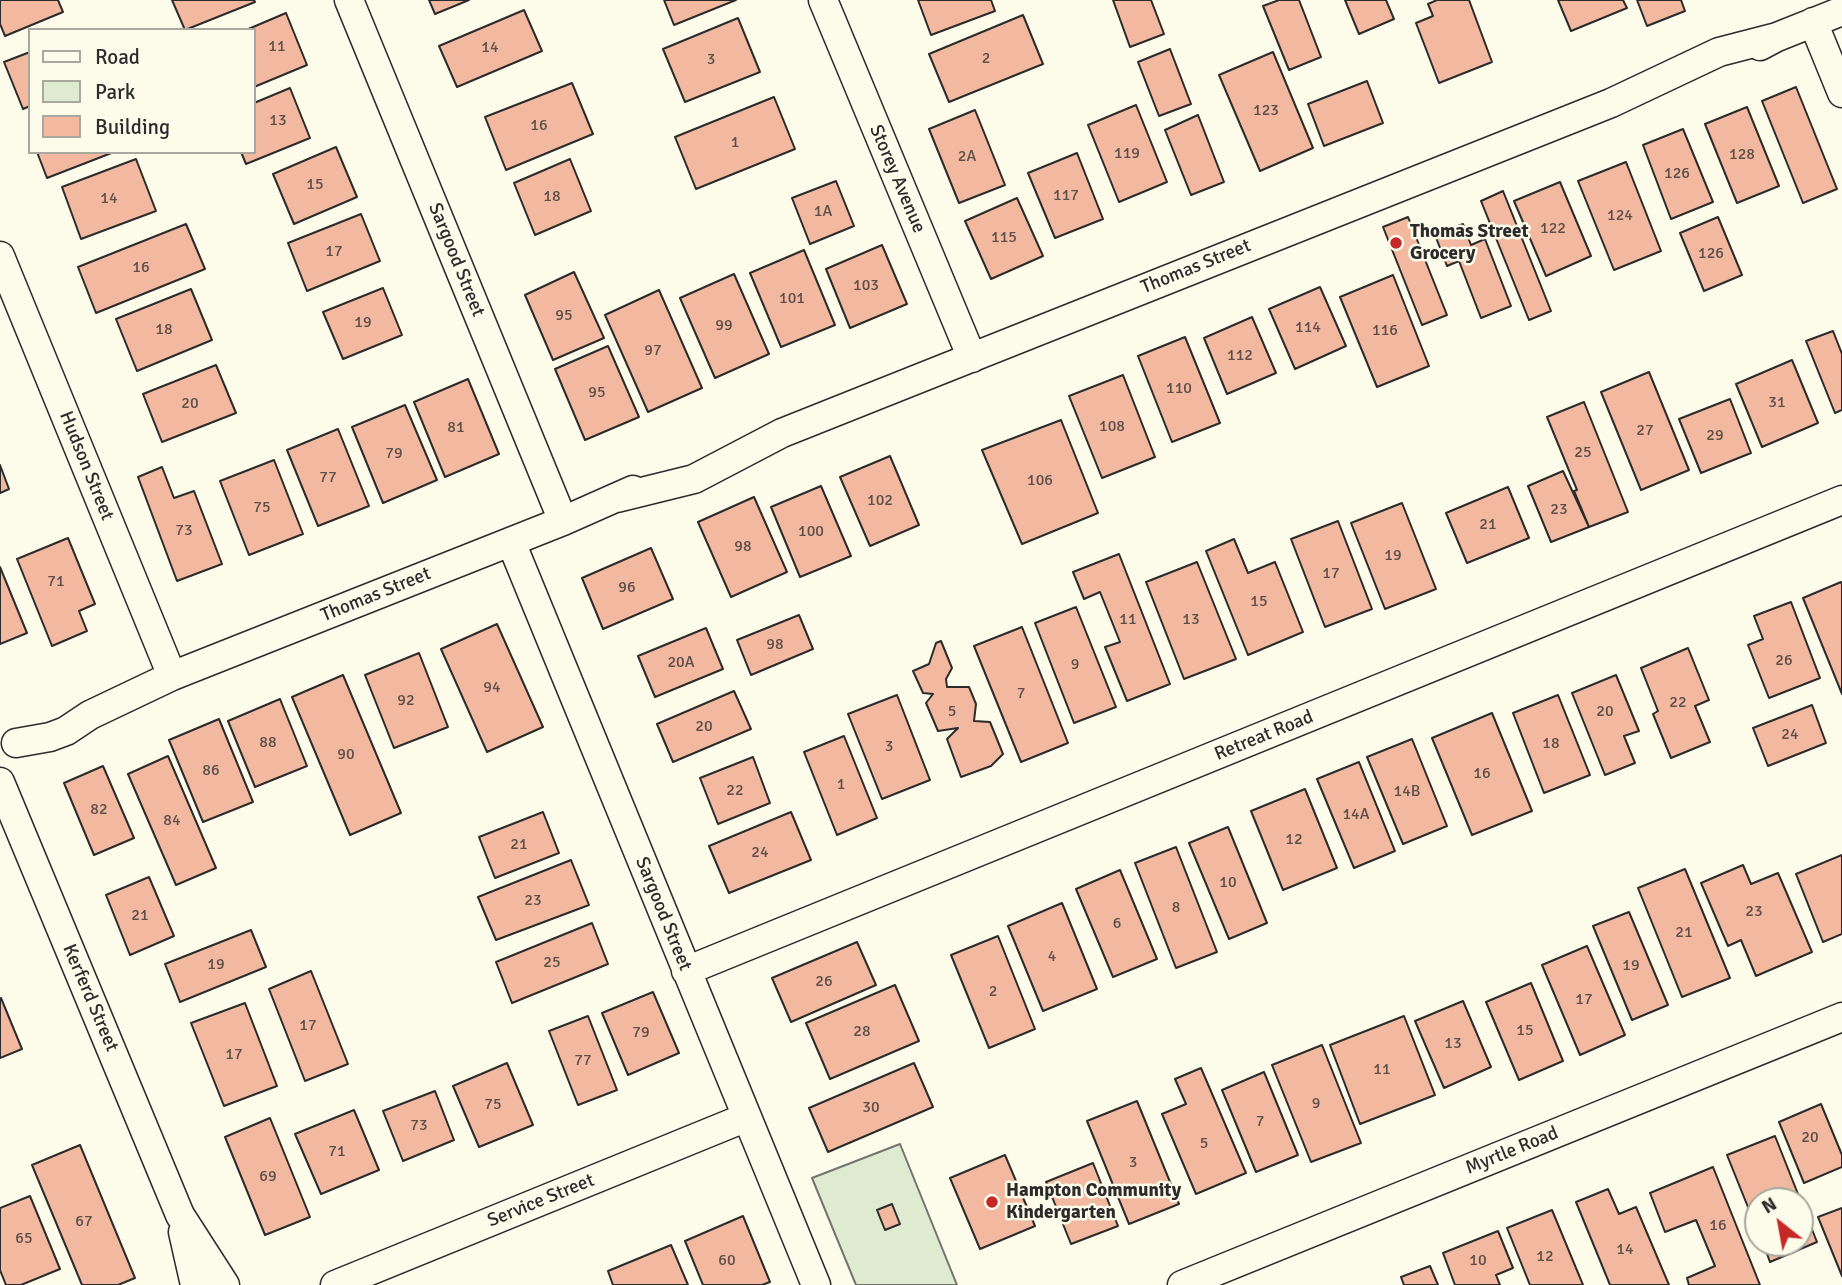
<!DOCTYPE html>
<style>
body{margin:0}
#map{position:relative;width:1842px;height:1285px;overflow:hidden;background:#fdfbea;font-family:Signika,sans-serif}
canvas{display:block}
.legend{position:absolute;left:28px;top:28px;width:228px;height:126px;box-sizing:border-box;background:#fdfbea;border:2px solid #a9a89e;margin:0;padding:9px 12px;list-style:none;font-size:21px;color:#2b2b2b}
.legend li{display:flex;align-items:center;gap:14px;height:35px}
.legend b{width:35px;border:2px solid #a9a89e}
.north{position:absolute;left:1744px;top:1187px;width:70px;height:70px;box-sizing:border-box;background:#fdfbea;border:2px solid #a9a89e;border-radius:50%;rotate:329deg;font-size:19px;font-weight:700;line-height:28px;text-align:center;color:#2b2b2b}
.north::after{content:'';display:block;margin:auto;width:24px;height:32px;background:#c62828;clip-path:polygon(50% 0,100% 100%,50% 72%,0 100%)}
</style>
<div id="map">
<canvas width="1842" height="1285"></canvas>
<ul class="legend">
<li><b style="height:9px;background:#fdfbea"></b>Road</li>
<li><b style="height:19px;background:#deebd1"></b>Park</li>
<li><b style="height:19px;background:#f2b8a0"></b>Building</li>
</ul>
<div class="north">N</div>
</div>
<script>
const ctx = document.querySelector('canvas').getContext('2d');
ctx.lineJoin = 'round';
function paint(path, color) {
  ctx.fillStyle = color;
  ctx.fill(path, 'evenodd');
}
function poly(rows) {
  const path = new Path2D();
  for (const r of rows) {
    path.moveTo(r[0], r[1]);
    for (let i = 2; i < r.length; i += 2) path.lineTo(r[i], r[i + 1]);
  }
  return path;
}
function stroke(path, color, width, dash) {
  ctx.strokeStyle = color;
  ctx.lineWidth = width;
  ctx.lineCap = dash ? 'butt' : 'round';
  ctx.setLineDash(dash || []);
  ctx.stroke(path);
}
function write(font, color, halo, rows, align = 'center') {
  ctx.font = font + ' Signika,sans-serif';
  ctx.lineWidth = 5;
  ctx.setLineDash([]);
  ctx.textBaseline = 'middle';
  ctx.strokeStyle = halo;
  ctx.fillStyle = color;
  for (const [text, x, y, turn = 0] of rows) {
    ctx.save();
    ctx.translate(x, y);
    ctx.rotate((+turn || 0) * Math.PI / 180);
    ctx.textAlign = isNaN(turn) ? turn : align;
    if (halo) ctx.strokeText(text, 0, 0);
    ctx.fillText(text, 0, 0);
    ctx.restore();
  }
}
const green = poly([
 [900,1144,957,1285,856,1285,812,1178,900,1144]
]);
paint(green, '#deebd1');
stroke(green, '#74746e', 2);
const building = poly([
 [0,0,58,0,63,12,5,36,0,24,0,0],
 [172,0,254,0,255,2,185,30,172,0],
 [429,0,469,0,435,14,429,0],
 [664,0,736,0,674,25,664,0],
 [918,0,991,0,995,11,931,35,918,0],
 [1113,0,1151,0,1164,34,1130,47,1113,0],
 [1279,0,1299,0,1321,57,1289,70,1263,6,1279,0],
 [1345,0,1386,0,1394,19,1359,34,1345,0],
 [1437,0,1469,0,1492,62,1439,83,1416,23,1433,16,1428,4,1437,0],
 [1558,0,1623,0,1627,8,1571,31,1558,0],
 [1637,0,1681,0,1685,11,1647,26,1637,0],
 [524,10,542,51,457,87,439,46,524,10],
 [286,13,307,65,254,87,254,30,246,30,286,13],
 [1023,15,1043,64,949,102,929,54,1023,15],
 [738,18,760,72,685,102,663,49,738,18],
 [1170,49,1191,104,1159,116,1138,62,1170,49],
 [30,52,30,106,23,109,4,62,30,52],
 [1273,52,1313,148,1260,171,1219,75,1273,52],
 [1367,81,1383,123,1324,146,1308,104,1367,81],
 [572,83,593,134,506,170,485,117,572,83],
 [1796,87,1837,189,1803,203,1762,101,1796,87],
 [290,88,310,138,246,164,241,152,254,152,254,103,290,88],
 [774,97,795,149,696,189,675,137,774,97],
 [1136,105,1167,182,1119,202,1088,125,1136,105],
 [1747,107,1779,186,1737,203,1705,124,1747,107],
 [975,110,1005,185,959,203,929,129,975,110],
 [1198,115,1224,182,1191,195,1165,130,1198,115],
 [1683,129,1713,202,1671,219,1643,145,1683,129],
 [336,147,357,197,294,224,273,174,336,147],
 [37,152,114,152,47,178,37,152],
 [1077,153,1103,219,1055,238,1028,173,1077,153],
 [136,159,156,211,81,239,62,187,136,159],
 [570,159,591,211,535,235,514,183,570,159],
 [1626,162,1661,251,1614,270,1578,181,1626,162],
 [836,181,854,226,810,244,792,198,836,181],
 [1560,182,1591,256,1546,276,1514,201,1560,182],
 [1503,191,1551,311,1529,320,1481,201,1503,191],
 [1017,198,1043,256,991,279,965,221,1017,198],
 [361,214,380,261,307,291,288,243,361,214],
 [1408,217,1447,315,1422,325,1383,227,1408,217],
 [1718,217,1742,275,1704,291,1680,233,1718,217],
 [186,224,205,269,96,313,78,267,186,224],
 [1463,224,1471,245,1485,239,1511,306,1481,318,1459,261,1447,266,1435,235,1463,224],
 [882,245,907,304,850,328,826,269,882,245],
 [804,250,835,325,781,347,750,273,804,250],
 [574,272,604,338,553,360,525,295,574,272],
 [734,274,769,354,715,378,680,298,734,274],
 [1393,275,1429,366,1377,387,1340,297,1393,275],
 [1320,287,1346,346,1295,369,1269,309,1320,287],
 [383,288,402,335,343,359,323,312,383,288],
 [191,289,212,340,137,371,116,319,191,289],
 [659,290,702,388,648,412,605,315,659,290],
 [1252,317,1276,373,1227,394,1204,338,1252,317],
 [1833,331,1842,354,1842,410,1835,413,1806,341,1833,331],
 [1185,337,1220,423,1172,442,1138,356,1185,337],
 [608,346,639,417,585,440,555,369,608,346],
 [1792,360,1818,423,1762,447,1736,384,1792,360],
 [216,365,236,413,162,442,143,394,216,365],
 [1649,372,1689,470,1641,490,1601,392,1649,372],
 [1123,375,1155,457,1102,478,1069,396,1123,375],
 [468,379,499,454,445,477,414,402,468,379],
 [1730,399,1751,453,1701,473,1679,419,1730,399],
 [1584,402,1628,512,1589,527,1574,491,1577,490,1547,417,1584,402],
 [405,405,437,480,383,503,352,427,405,405],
 [1061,420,1098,513,1022,544,982,450,1061,420],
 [338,429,369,506,318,526,287,450,338,429],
 [890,456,919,525,870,546,840,477,890,456],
 [274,460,303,534,249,555,220,481,274,460],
 [0,465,9,489,0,493,0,465],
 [162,467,174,498,194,491,222,564,177,581,138,477,162,467],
 [1563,471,1589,527,1551,542,1528,486,1563,471],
 [821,486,851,556,800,577,771,507,821,486],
 [1508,487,1529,538,1467,563,1446,513,1508,487],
 [754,497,787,572,731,597,698,522,754,497],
 [1402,503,1436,589,1385,609,1351,523,1402,503],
 [1338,521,1372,609,1325,627,1291,539,1338,521],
 [68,538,95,604,79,611,87,631,52,646,17,559,68,538],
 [1234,539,1248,573,1275,562,1303,632,1248,655,1206,551,1234,539],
 [651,548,673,599,603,629,582,578,651,548],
 [1119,554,1170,684,1127,701,1105,647,1120,642,1100,592,1084,599,1073,572,1119,554],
 [1197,562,1236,659,1184,679,1146,582,1197,562],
 [0,567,27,633,0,644,0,567],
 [1841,582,1842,584,1842,694,1803,598,1841,582],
 [1791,602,1820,678,1769,698,1748,645,1763,639,1754,616,1791,602],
 [1076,607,1116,707,1074,723,1035,623,1076,607],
 [799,615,813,649,751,675,737,640,799,615],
 [497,624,543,727,487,752,441,649,497,624],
 [1022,627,1068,743,1021,762,974,646,1022,627],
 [706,628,723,669,655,697,638,656,706,628],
 [941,641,952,668,946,679,947,687,969,687,976,704,974,721,990,722,1003,754,991,766,961,777,947,739,958,728,938,731,926,703,933,694,923,693,913,671,929,664,936,643,941,641],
 [1688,648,1709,700,1695,706,1710,742,1671,758,1653,714,1658,711,1641,668,1688,648],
 [419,653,448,727,394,748,365,675,419,653],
 [343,675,401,813,350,835,292,697,343,675],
 [1616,675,1639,731,1624,736,1635,763,1605,775,1572,693,1616,675],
 [734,691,751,729,673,762,657,724,734,691],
 [897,695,930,780,882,799,848,714,897,695],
 [1558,695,1590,775,1544,793,1513,713,1558,695],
 [280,699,307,766,255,787,228,721,280,699],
 [1812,705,1826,743,1768,766,1753,728,1812,705],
 [1492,713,1532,811,1472,835,1432,738,1492,713],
 [219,719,253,802,203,822,169,740,219,719],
 [844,736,877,818,837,835,804,752,844,736],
 [1412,739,1447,826,1403,844,1367,757,1412,739],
 [168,756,216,868,176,885,128,774,168,756],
 [753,757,770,803,718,824,700,778,753,757],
 [1359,762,1395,851,1354,868,1317,779,1359,762],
 [103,766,134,838,94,855,64,783,103,766],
 [1305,789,1337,868,1283,890,1251,811,1305,789],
 [543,812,559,853,495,878,479,837,543,812],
 [791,812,811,860,729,893,709,846,791,812],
 [1228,827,1267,923,1229,939,1189,843,1228,827],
 [1176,847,1217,952,1176,968,1135,863,1176,847],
 [1842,855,1842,934,1823,942,1796,874,1842,855],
 [571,860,589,905,496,940,478,897,571,860],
 [1743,865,1751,884,1778,873,1812,952,1756,976,1741,940,1728,946,1701,883,1743,865],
 [1685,869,1730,978,1682,997,1638,888,1685,869],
 [1120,870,1157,959,1113,977,1076,889,1120,870],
 [149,877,174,936,130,955,106,895,149,877],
 [1062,903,1097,989,1043,1011,1008,926,1062,903],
 [1629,912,1668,1005,1632,1020,1593,926,1629,912],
 [592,923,608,964,512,1003,496,962,592,923],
 [251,930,266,967,180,1002,165,964,251,930],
 [998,936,1035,1029,989,1048,951,955,998,936],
 [857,942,876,985,791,1022,772,978,857,942],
 [1587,946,1625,1035,1580,1055,1542,965,1587,946],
 [311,971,348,1064,305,1081,269,989,311,971],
 [1531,983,1563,1061,1519,1080,1486,1002,1531,983],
 [895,985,919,1041,830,1079,806,1023,895,985],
 [653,992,679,1053,628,1075,602,1013,653,992],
 [1,998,22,1049,0,1058,0,999,1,998],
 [1463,1001,1491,1067,1444,1088,1415,1021,1463,1001],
 [245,1003,277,1086,224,1106,191,1023,245,1003],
 [588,1016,617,1090,578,1105,549,1031,588,1016],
 [1404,1016,1435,1095,1360,1124,1330,1045,1404,1016],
 [1322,1045,1361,1143,1311,1162,1272,1065,1322,1045],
 [507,1063,533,1125,479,1147,453,1086,507,1063],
 [914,1063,933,1107,828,1152,809,1108,914,1063],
 [1201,1068,1246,1173,1196,1194,1162,1114,1186,1104,1175,1079,1201,1068],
 [1264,1072,1298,1155,1256,1172,1222,1090,1264,1072],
 [435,1091,454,1140,403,1161,383,1111,435,1091],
 [1137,1101,1179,1204,1129,1224,1087,1121,1137,1101],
 [1821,1104,1842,1155,1842,1167,1804,1183,1779,1122,1821,1104],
 [354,1110,379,1170,321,1194,295,1134,354,1110],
 [270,1118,310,1217,265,1235,225,1137,270,1118],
 [1775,1136,1817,1242,1770,1262,1763,1243,1800,1243,1800,1201,1758,1201,1758,1232,1727,1155,1775,1136],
 [80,1145,135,1278,118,1285,82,1285,32,1165,80,1145],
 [1005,1155,1035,1226,980,1249,950,1178,1005,1155],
 [1093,1163,1118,1226,1071,1244,1046,1182,1093,1163],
 [1713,1167,1760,1285,1689,1285,1687,1278,1715,1266,1696,1220,1665,1232,1650,1193,1713,1167],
 [1608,1189,1619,1214,1636,1207,1669,1285,1610,1285,1576,1202,1608,1189],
 [30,1196,60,1269,21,1285,6,1285,0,1270,0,1208,30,1196],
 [892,1204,900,1224,885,1230,877,1210,892,1204],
 [1842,1208,1842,1276,1818,1217,1842,1208],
 [1552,1210,1583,1285,1530,1285,1507,1228,1552,1210],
 [743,1216,770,1282,762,1285,703,1285,685,1241,743,1216],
 [1498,1231,1513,1268,1496,1275,1500,1285,1455,1285,1443,1253,1498,1231],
 [671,1245,688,1285,613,1285,608,1271,671,1245],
 [1430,1266,1438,1285,1404,1285,1401,1277,1430,1266]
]);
paint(building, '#f2b8a0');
stroke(building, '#2b2b2b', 2);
const minor = poly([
 [349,0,563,521],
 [823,0,972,358],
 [1813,22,1842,93],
 [1760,46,1777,37,1842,11],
 [0,256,172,676],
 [617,498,694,479,782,433,1611,103,1719,52,1777,37],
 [511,542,816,1285],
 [16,743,50,737,66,731,90,715,172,676,563,521,633,490],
 [0,782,180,1215,225,1285],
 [686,971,1842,500],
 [183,1232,195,1285],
 [335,1285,747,1117],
 [1182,1285,1842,1017]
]);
stroke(minor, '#2b2b2b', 31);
stroke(minor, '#fdfbea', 28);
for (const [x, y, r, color] of [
 [1396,243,7,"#c62828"],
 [992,1202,7,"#c62828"]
]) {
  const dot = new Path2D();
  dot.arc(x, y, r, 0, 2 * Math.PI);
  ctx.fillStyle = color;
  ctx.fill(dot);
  stroke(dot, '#fdfbea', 2.5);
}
write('16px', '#5d4e48', null, [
 ["11",277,47],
 ["14",490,48],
 ["2",986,59],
 ["3",711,60],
 ["123",1266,111],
 ["13",278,121],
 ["16",539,126],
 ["1",735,143],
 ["119",1127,154],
 ["128",1742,155],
 ["2A",967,157],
 ["126",1677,174],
 ["15",315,185],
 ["117",1066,196],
 ["18",552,197],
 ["14",109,199],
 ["1A",823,212],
 ["124",1620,216],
 ["122",1553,229],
 ["115",1004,238],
 ["17",334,252],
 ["126",1711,254],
 ["16",141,268],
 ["103",866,286],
 ["101",792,299],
 ["95",564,316],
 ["19",363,323],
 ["99",724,326],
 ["114",1308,328],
 ["18",164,330],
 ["116",1385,331],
 ["97",653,351],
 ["112",1240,356],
 ["110",1179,389],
 ["95",597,393],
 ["31",1777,403],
 ["20",190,404],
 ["108",1112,427],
 ["81",456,428],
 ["27",1645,431],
 ["29",1715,436],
 ["25",1583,453],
 ["79",394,454],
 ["77",328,478],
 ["106",1040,481],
 ["102",880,501],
 ["75",262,508],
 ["23",1559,510],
 ["21",1488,525],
 ["73",184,531],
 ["100",811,532],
 ["98",743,547],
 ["19",1393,556],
 ["17",1331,574],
 ["71",56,582],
 ["96",627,588],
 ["15",1259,602],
 ["11",1128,620],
 ["13",1191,620],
 ["98",775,645],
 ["26",1784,661],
 ["20A",681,663],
 ["9",1075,665],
 ["94",492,688],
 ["7",1021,694],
 ["92",406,701],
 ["22",1678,703],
 ["5",952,712],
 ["20",1605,712],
 ["20",704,727],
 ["24",1790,735],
 ["88",268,743],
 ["18",1551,744],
 ["3",889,747],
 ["90",346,755],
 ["86",211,771],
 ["16",1482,774],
 ["1",841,785],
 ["22",735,791],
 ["14B",1407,792],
 ["82",99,810],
 ["14A",1356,815],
 ["84",172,821],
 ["12",1294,840],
 ["21",519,845],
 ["24",760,853],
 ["10",1228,883],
 ["23",533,901],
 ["8",1176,908],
 ["23",1754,912],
 ["21",140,916],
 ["6",1117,924],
 ["21",1684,933],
 ["4",1052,957],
 ["25",552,963],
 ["19",216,965],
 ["19",1631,966],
 ["26",824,982],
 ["2",993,992],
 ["17",1584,1000],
 ["17",308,1026],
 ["15",1525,1031],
 ["28",862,1032],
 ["79",641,1033],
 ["13",1453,1044],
 ["17",234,1055],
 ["77",583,1061],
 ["11",1382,1070],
 ["9",1316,1104],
 ["75",493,1105],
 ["30",871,1108],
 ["7",1260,1122],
 ["73",419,1126],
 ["20",1810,1138],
 ["5",1204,1144],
 ["71",337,1152],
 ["3",1133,1163],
 ["69",268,1177],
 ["67",84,1222],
 ["16",1718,1226],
 ["65",24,1239],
 ["14",1625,1250],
 ["12",1545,1257],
 ["60",727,1261],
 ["10",1478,1261]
]);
write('19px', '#2b2b2b', '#fdfbea', [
 ["Storey Avenue",897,179,67],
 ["Sargood Street",456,260,68],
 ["Thomas Street",1196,267,-22],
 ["Hudson Street",86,466,68],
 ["Thomas Street",376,595,-22],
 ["Retreat Road",1264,736,-22],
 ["Sargood Street",663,914,68],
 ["Kerferd Street",90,998,67],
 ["Myrtle Road",1512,1151,-22],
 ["Service Street",541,1201,-22]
]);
write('bold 19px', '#2b2b2b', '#fdfbea', [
 ["Thomas Street",1410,232],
 ["Grocery",1410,254],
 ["Hampton Community",1006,1191],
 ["Kindergarten",1006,1213]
], 'left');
</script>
